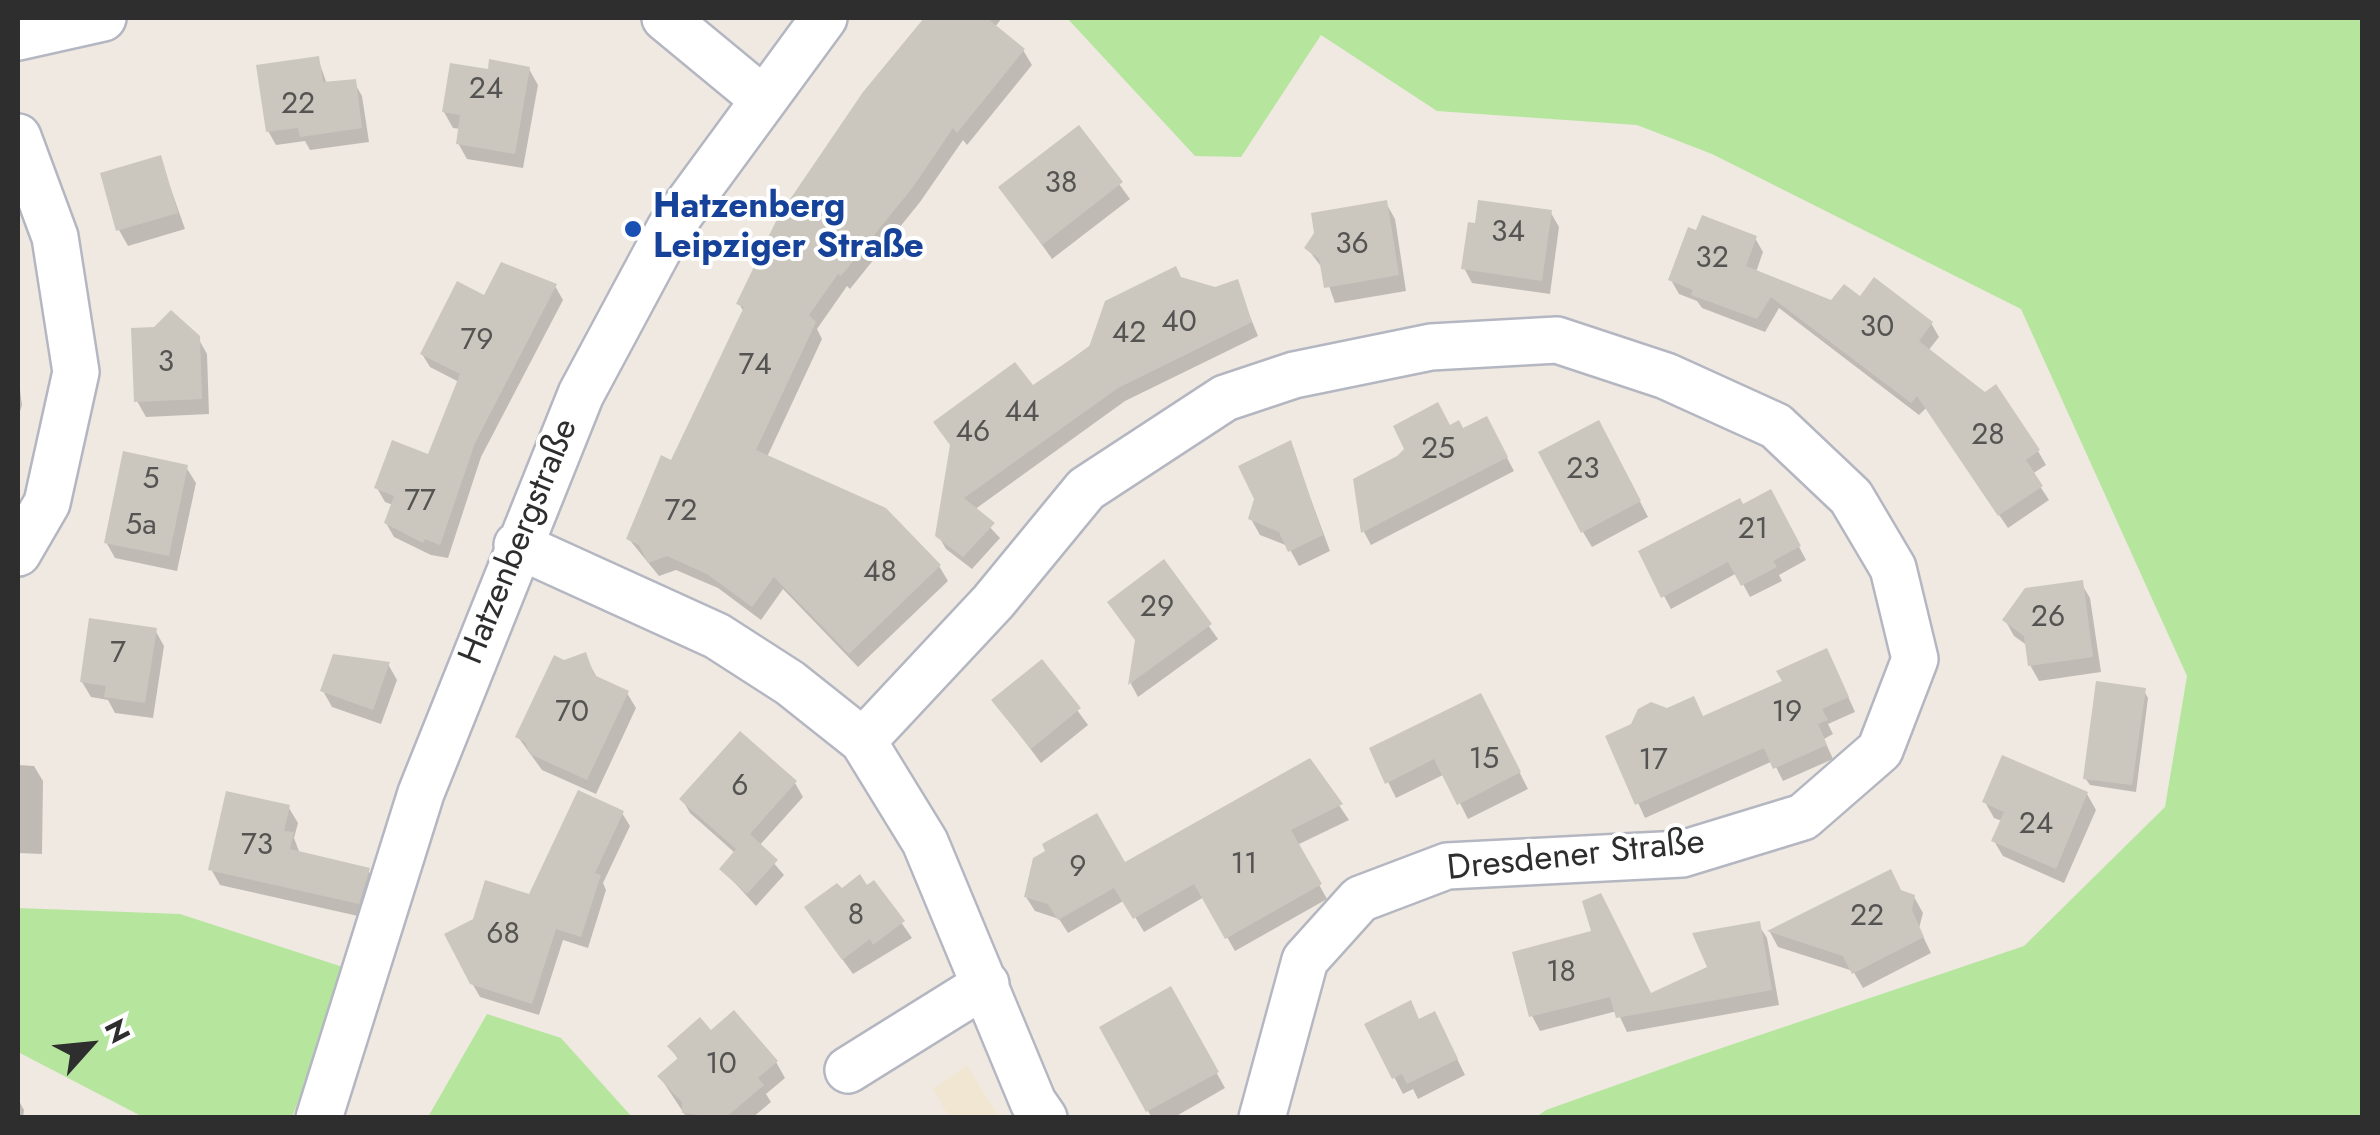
<!DOCTYPE html>
<meta charset="utf-8">
<style>
body{margin:0}
#map{position:relative;width:2380px;height:1135px;overflow:hidden;background:#efe9e1;font-family:Jost,sans-serif}
canvas{display:block}
.frame{position:absolute;inset:0;border:20px solid #2e2e2e;pointer-events:none}
.north{position:absolute;left:40px;top:995px;width:100px;height:100px;-webkit-text-stroke:8px #fff;paint-order:stroke;rotate:63deg;font-size:28px;font-weight:700;line-height:40px;text-align:center;color:#2e2e2e}
.north::after{content:'';display:block;margin:auto;width:35px;height:45px;background:#2e2e2e;clip-path:polygon(50% 0,100% 100%,50% 72%,0 100%)}
</style>
<div id="map">
<canvas width="2380" height="1135"></canvas>
<div class="frame"></div>
<div class="north">N</div>
</div>
<script>
const ctx = document.querySelector('canvas').getContext('2d');
ctx.lineJoin = 'round';
function paint(path, color) {
  ctx.fillStyle = color;
  ctx.fill(path, 'evenodd');
}
function poly(rows) {
  const path = new Path2D();
  for (const r of rows) {
    path.moveTo(r[0], r[1]);
    for (let i = 2; i < r.length; i += 2) path.lineTo(r[i], r[i + 1]);
  }
  return path;
}
function stroke(path, color, width, dash) {
  ctx.strokeStyle = color;
  ctx.lineWidth = width;
  ctx.lineCap = dash ? 'butt' : 'round';
  ctx.setLineDash(dash || []);
  ctx.stroke(path);
}
function write(font, color, halo, rows, align = 'center') {
  ctx.font = font + ' Jost,sans-serif';
  ctx.lineWidth = 8;
  ctx.setLineDash([]);
  ctx.textBaseline = 'middle';
  ctx.strokeStyle = halo;
  ctx.fillStyle = color;
  for (const [text, x, y, turn = 0] of rows) {
    ctx.save();
    ctx.translate(x, y);
    ctx.rotate((+turn || 0) * Math.PI / 180);
    ctx.textAlign = isNaN(turn) ? turn : align;
    if (halo) ctx.strokeText(text, 0, 0);
    ctx.fillText(text, 0, 0);
    ctx.restore();
  }
}
paint(poly([
 [967,1065,990,1103,1000,1117,949,1117,933,1089]
]), '#f0e6d1');
paint(poly([
 [1067,18,2362,18,2362,1117,1536,1117,1546,1110,1698,1056,2024,946,2165,807,2187,676,2021,309,1712,154,1637,125,1437,111,1321,35,1241,157,1195,156],
 [18,908,180,914,349,969,292,1117,143,1117,18,1052],
 [487,1014,561,1038,632,1117,428,1117]
]), '#b6e59e');
paint(poly([
 [927,18,1002,18,995,27,1023,50,1032,65,967,145,963,140,920,202,850,289,847,286,817,329,822,339,767,457,939,566,948,581,858,667,783,589,761,620,718,588,676,570,659,576,628,538,672,463,744,312,739,304,865,93],
 [318,59,327,84,354,82,362,96,369,142,310,150,305,141,276,145,268,131],
 [529,69,538,85,523,168,467,159,458,143,461,129,453,128,444,112,490,72],
 [1079,129,1130,199,1052,259,1002,188],
 [160,158,185,229,128,246,119,230],
 [1386,203,1395,219,1406,291,1335,303,1323,269,1307,248],
 [1551,213,1559,227,1550,294,1472,283,1464,268],
 [1755,238,1763,252,1756,272,1832,303,1861,299,1931,323,1939,337,1928,351,2038,451,2046,465,2032,474,2049,500,2008,528,1926,408,1919,415,1779,308,1765,332,1702,308,1697,301,1679,294,1671,280],
 [1181,279,1215,290,1236,282,1258,336,1125,401,974,510,1000,538,972,569,946,549,938,535,1032,388],
 [555,286,563,300,481,457,448,558,431,555,394,537,386,523,393,505,385,502,377,488,429,457,459,382,430,367,422,354],
 [198,338,207,354,209,414,146,417,137,401],
 [18,375,22,405,18,418],
 [1450,428,1494,433,1514,471,1371,545,1364,532,1356,480],
 [1607,438,1648,517,1592,547,1583,532],
 [1290,443,1330,551,1299,566,1288,546,1260,535,1251,519],
 [186,467,196,483,177,571,115,558,106,542],
 [1770,492,1806,560,1779,575,1782,581,1750,597,1737,573,1671,609,1664,596,1743,507],
 [1164,563,1218,639,1138,697,1131,684,1137,642],
 [2081,583,2090,598,2101,672,2039,681,2030,665,2028,646,2014,636,2005,620],
 [155,630,164,646,153,718,115,713,108,700,91,697,82,682],
 [585,655,597,678,627,693,636,708,596,794,542,770,518,737,564,663],
 [1042,662,1088,725,1041,763,994,701],
 [388,664,397,680,381,724,332,707,323,691],
 [1834,665,1855,712,1828,724,1833,734,1824,739,1833,759,1783,781,1773,761,1645,818,1608,737,1704,718],
 [2144,691,2148,698,2136,792,2090,785,2085,778],
 [1489,712,1528,789,1468,819,1445,774,1396,798,1388,782],
 [1309,761,1349,820,1297,845,1327,899,1235,951,1204,897,1144,932,1125,900,1068,933,1059,919,1035,911,1026,897,1124,865],
 [18,765,34,766,43,781,42,854,18,853],
 [795,783,803,797,759,846,784,875,756,906,722,869,735,853,690,813,682,799],
 [2087,794,2096,810,2064,883,2003,856,1994,841,2002,821,1994,818,1985,802],
 [289,808,298,823,294,838,300,854,368,870,377,886,367,918,220,885,211,869],
 [622,813,630,826,603,883,606,890,588,948,563,940,539,1015,480,997,472,983,530,898],
 [1890,872,1901,893,1914,897,1923,913,1919,928,1931,953,1863,988,1853,971,1778,947,1770,932],
 [874,883,912,938,853,974,816,923,841,891],
 [1758,924,1767,938,1779,1005,1627,1032,1617,1011,1540,1031,1532,1016,1515,953,1651,996,1710,968],
 [1170,989,1225,1088,1173,1118,1152,1118,1102,1028],
 [1420,1021,1443,1030,1465,1075,1418,1099,1413,1089,1403,1094,1367,1025],
 [711,1033,776,1062,785,1078,766,1094,771,1102,752,1118,687,1118,660,1077,679,1061,670,1046],
 [18,1099,24,1110,23,1118,18,1118]
]), '#0003');
paint(poly([
 [924,18,987,18,1025,49,957,133,953,128,913,187,841,276,838,274,809,315,816,322,756,450,886,508,941,565,849,654,774,577,752,607,707,574,667,556,648,563,639,545,626,539,661,455,671,460,744,307,736,304,778,217,863,92],
 [319,56,323,82,356,79,362,128,300,137,298,128,266,132,256,65],
 [489,59,530,67,515,154,456,144,460,115,442,112,450,63,488,69],
 [1079,125,1123,182,1042,245,998,187],
 [161,155,178,213,116,231,100,173],
 [1387,200,1399,275,1324,288,1319,259,1304,248,1314,233,1311,213],
 [1478,200,1552,210,1542,281,1461,269,1468,222,1475,223],
 [1702,215,1757,236,1746,266,1831,300,1844,284,1860,296,1874,277,1933,322,1919,341,1985,392,1996,384,2040,450,2026,460,2043,486,1998,516,1917,396,1911,403,1771,297,1757,319,1691,295,1693,290,1668,280,1688,227,1696,230],
 [501,262,557,284,475,443,440,545,425,539,423,543,384,523,394,496,374,488,392,440,428,454,460,374,420,354,457,281,484,295],
 [1176,266,1181,277,1215,287,1238,279,1252,322,1118,388,964,498,995,523,963,557,935,536,950,445,933,422,1015,362,1033,385,1089,347,1105,301],
 [171,310,200,336,202,399,134,402,131,328,154,327],
 [1438,402,1450,425,1459,420,1463,428,1487,416,1508,457,1361,533,1353,479,1397,456,1404,449,1393,426],
 [1599,420,1641,501,1581,533,1538,452],
 [1291,440,1323,535,1288,552,1279,532,1248,519,1254,499,1238,466],
 [123,451,188,465,169,556,104,543],
 [1771,489,1801,546,1773,561,1777,567,1741,586,1728,562,1661,598,1638,551,1740,498,1743,504],
 [1164,559,1212,624,1128,685,1135,640,1107,602],
 [2083,580,2093,657,2028,666,2024,636,2002,620,2025,588],
 [89,618,157,628,145,703,104,697,106,686,80,682],
 [1827,648,1849,697,1822,709,1828,720,1818,724,1827,745,1773,769,1764,748,1635,805,1605,736,1631,724,1638,709,1651,702,1667,708,1694,696,1703,716,1782,681,1776,671],
 [586,652,594,675,629,691,587,780,530,754,525,742,515,737,554,655,564,660],
 [333,654,390,662,373,710,320,691],
 [1042,659,1081,708,1031,749,991,700],
 [2096,681,2146,688,2132,785,2083,779],
 [1481,693,1521,772,1457,805,1434,759,1385,784,1369,748],
 [740,731,797,781,750,834,778,860,747,894,719,869,736,849,679,799],
 [2002,755,2088,792,2056,869,1991,841,2004,812,1982,802],
 [1310,758,1343,804,1291,830,1322,884,1225,939,1194,884,1133,919,1114,888,1058,920,1048,904,1024,897,1033,858,1045,851,1042,844,1097,813,1125,862],
 [578,790,624,811,595,873,601,875,581,937,556,929,532,1004,470,984,444,934,473,919,485,880,529,894],
 [226,791,290,805,284,831,294,832,290,849,370,868,359,904,208,870],
 [1891,869,1901,890,1915,895,1912,910,1924,937,1852,974,1843,956,1767,931],
 [860,874,867,885,874,880,905,921,873,945,870,939,842,960,804,907,837,883,842,888],
 [1601,893,1651,993,1707,967,1692,933,1760,921,1772,990,1616,1018,1610,997,1529,1017,1512,952,1591,931,1582,901],
 [1171,986,1219,1072,1146,1112,1099,1027],
 [1411,1000,1419,1019,1435,1011,1458,1059,1407,1084,1402,1074,1392,1079,1364,1024],
 [734,1010,778,1061,758,1078,764,1085,725,1118,682,1113,682,1102,657,1076,678,1058,667,1046,700,1017,711,1030]
]), '#cbc7bf');
const street = poly([
 [665,18,763,99],
 [18,37,103,18],
 [18,137,55,237,76,372,47,503,18,553],
 [517,545,717,636,790,683,863,741,925,842,1033,1102,1044,1118],
 [863,741,993,602,1086,489,1225,398,1294,375,1431,347,1557,340,1666,376,1776,426,1851,497,1893,568,1915,659,1880,750,1803,817,1682,854,1447,866,1360,899,1305,960,1262,1118],
 [848,1070,986,984],
 [319,1118,421,793,581,394,670,228,824,18]
]);
stroke(street, '#b4b7c1', 50);
stroke(street, '#fff', 45);
for (const [x, y, r, color] of [
 [633,229,10,"#1a4fb4"]
]) {
  const dot = new Path2D();
  dot.arc(x, y, r, 0, 2 * Math.PI);
  ctx.fillStyle = color;
  ctx.fill(dot);
  stroke(dot, '#fff', 4);
}
write('30px', '#555452', null, [
 ["24",486,91],
 ["22",298,106],
 ["38",1061,185],
 ["34",1508,234],
 ["36",1352,246],
 ["32",1712,260],
 ["40",1179,324],
 ["30",1877,329],
 ["42",1129,335],
 ["79",477,342],
 ["3",166,364],
 ["74",755,367],
 ["44",1022,414],
 ["46",973,434],
 ["28",1988,437],
 ["25",1438,451],
 ["23",1583,471],
 ["5",151,481],
 ["77",420,503],
 ["72",681,513],
 ["5a",141,527],
 ["21",1753,531],
 ["48",880,574],
 ["29",1157,609],
 ["26",2048,619],
 ["7",118,655],
 ["70",572,714],
 ["19",1787,714],
 ["15",1484,761],
 ["17",1653,762],
 ["6",740,788],
 ["24",2036,826],
 ["73",257,847],
 ["11",1244,866],
 ["9",1078,869],
 ["8",856,917],
 ["22",1867,918],
 ["68",503,936],
 ["18",1561,974],
 ["10",721,1066]
]);
write('bold 35px', '#164399', '#fff', [
 ["Hatzenberg",653,209],
 ["Leipziger Straße",653,249]
], 'left');
write('35px', '#2e2e2e', '#fff', [
 ["Hatzenbergstraße",520,542,-68],
 ["Dresdener Straße",1576,857,-6]
]);
</script>
